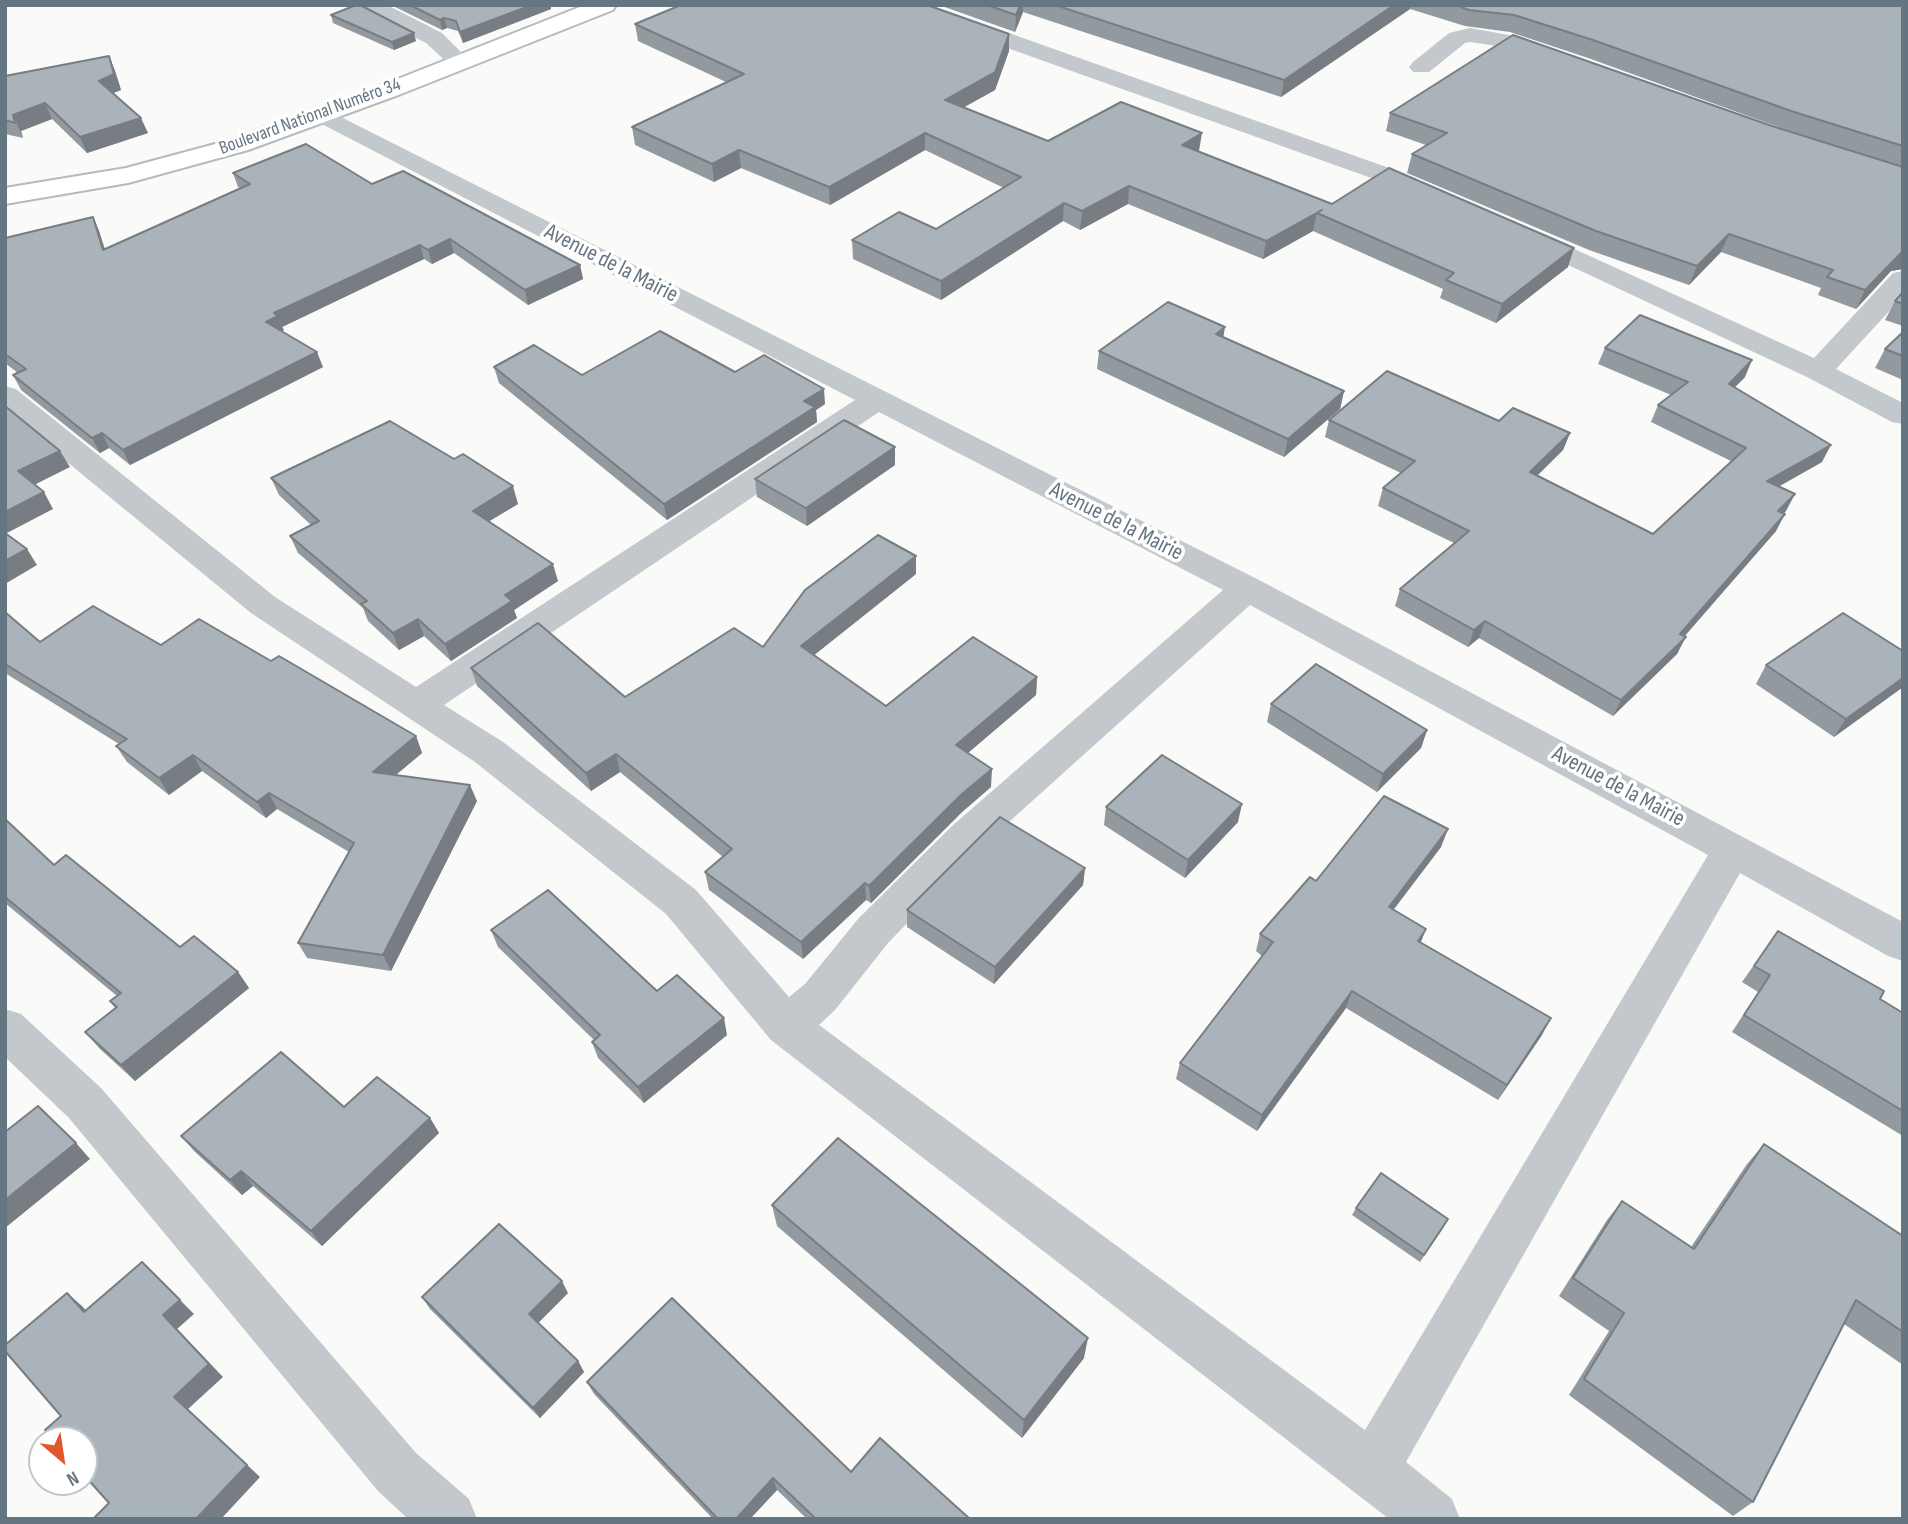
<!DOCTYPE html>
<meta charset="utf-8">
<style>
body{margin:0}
#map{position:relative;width:1908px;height:1524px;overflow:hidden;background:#fafaf8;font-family:"Sofia Sans Condensed",sans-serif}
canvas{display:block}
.frame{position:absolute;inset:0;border:7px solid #657683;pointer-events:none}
.north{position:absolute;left:28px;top:1426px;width:70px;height:70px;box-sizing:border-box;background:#fff;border:2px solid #c1c8cd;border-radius:50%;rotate:151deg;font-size:19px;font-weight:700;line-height:28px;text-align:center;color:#657683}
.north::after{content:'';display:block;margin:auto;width:24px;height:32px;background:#e4572e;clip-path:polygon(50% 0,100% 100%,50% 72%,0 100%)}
</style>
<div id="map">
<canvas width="1908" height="1524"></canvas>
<div class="frame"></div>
<div class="north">N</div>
</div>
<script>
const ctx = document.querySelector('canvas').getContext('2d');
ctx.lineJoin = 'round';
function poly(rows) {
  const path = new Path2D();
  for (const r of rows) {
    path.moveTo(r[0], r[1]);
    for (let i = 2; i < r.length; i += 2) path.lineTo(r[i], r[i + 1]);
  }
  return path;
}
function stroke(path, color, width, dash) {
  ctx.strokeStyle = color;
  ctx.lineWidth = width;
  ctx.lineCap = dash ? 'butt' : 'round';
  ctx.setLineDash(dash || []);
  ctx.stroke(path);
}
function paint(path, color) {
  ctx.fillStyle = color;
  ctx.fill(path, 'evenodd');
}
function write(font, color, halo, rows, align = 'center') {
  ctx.font = font + ' "Sofia Sans Condensed",sans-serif';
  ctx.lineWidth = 7;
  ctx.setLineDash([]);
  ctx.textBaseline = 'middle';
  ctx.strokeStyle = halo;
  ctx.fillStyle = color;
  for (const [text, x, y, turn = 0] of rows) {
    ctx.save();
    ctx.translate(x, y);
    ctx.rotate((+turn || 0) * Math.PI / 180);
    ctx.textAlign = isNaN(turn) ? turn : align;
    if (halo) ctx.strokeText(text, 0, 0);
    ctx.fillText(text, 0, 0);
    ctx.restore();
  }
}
const major = poly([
 [585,5,616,5,613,10,401,94,248,150,128,183,5,204,5,188,126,168,230,140,385,84,585,5]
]);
stroke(major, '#b5babe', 4);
paint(poly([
 [359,5,387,5,442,33,471,62,468,67,452,67,426,43,362,10,359,5],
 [898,5,930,5,1392,169,1437,189,1441,194,1437,199,1428,202,1419,199,1374,179,901,10,898,5],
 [1470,28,1509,35,1562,52,1565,57,1562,62,1554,64,1497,46,1470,42,1465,43,1429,72,1413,72,1409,67,1413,62,1449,33,1470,28],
 [323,108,1259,580,1903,922,1903,961,1888,956,1740,873,1406,1462,1452,1499,1460,1519,1389,1519,771,1040,666,914,475,762,251,613,5,411,5,386,16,389,275,597,416,687,855,400,314,120,311,115,314,110,323,108],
 [879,412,1223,590,952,826,858,919,805,984,789,997,696,890,503,742,444,705,879,412],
 [1250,605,1708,855,1365,1430,819,1025,835,1010,888,943,980,848,1250,605],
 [1526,227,1814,358,1893,273,1903,271,1903,296,1836,369,1903,403,1903,424,1892,422,1807,377,1517,241,1513,235,1517,229,1526,227],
 [5,1009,21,1014,101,1088,416,1453,469,1499,477,1519,408,1519,378,1491,69,1118,5,1057,5,1009]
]), '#c3c8cc');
paint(major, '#fff');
paint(poly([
 [391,5,551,5,551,9,463,43,458,31,447,28,442,30],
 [939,5,1903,5,1903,167,1784,129,1588,58,1510,32,1465,26,1410,9,1281,97,1023,12,1015,32],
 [331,15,416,41,394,50,333,23],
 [635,24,1009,51,995,90,963,107,1048,141,1199,151,1198,151,1332,204,1568,267,1496,323,1440,298,1443,289,1313,231,1263,259,1128,204,1080,230,1063,221,941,300,853,259,852,240,936,229,1004,188,925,150,830,205,741,168,714,182,635,145,632,127,726,82,638,41],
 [109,56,115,71,121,90,113,93,148,133,87,153,52,119,21,131,23,138,5,134,5,76],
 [1390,113,1772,126,1903,167,1903,269,1891,271,1856,309,1818,295,1821,288,1721,252,1689,285,1589,250,1407,173,1412,154,1426,145,1386,131],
 [233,173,372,184,580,265,583,279,528,305,454,253,432,264,424,259,282,327,284,330,282,331,323,367,130,465,109,448,100,453,21,390,13,375,18,373,5,363,5,238,93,217,99,231,105,249,240,188,238,187],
 [1903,292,1903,326,1885,320,1895,301],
 [1903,332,1903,380,1875,368,1885,349],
 [1605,348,1745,377,1734,388,1822,462,1778,487,1795,494,1783,514,1776,531,1684,637,1677,654,1613,716,1479,638,1468,647,1395,606,1400,589,1454,543,1378,506,1383,488,1401,473,1325,437,1329,420,1499,421,1570,433,1563,450,1537,475,1653,534,1731,461,1651,422,1658,405,1671,395,1598,364],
 [1099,351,1344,391,1340,409,1284,457,1097,369],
 [494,367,582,375,735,372,825,404,816,410,817,422,667,520,499,383],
 [895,447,895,465,807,526,757,497,755,479],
 [271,478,518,504,489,521,558,581,514,610,517,618,451,661,424,636,399,650,368,621,363,608,298,553,290,536,311,525,279,495],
 [916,574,814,655,886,706,1037,677,1036,695,968,753,991,787,962,812,871,903,866,900,803,959,709,890,705,872,723,857,620,772,591,791,477,686,471,668,625,697,763,647],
 [5,612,40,642,161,645,271,661,416,736,422,753,396,775,477,801,391,971,307,958,298,943,349,852,277,809,266,818,202,771,169,795,127,762,116,746,119,744,5,673],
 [1903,651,1903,687,1834,737,1756,684,1766,665],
 [1271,704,1427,730,1421,748,1377,792,1267,722],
 [1106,807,1238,822,1185,878,1104,825],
 [5,819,54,865,180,947,238,972,249,988,135,1081,99,1048,85,1032,115,1008,110,1001,117,996,5,903],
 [1441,847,1393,910,1426,929,1421,942,1542,1035,1498,1100,1346,1008,1257,1131,1176,1079,1180,1063,1262,956,1256,951,1260,934,1316,881],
 [1085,868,1083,885,994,984,907,927,907,910],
 [491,930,657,991,727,1035,644,1103,598,1058,592,1042,594,1040,498,947],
 [1778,931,1880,999,1903,1013,1903,1136,1732,1032,1758,992,1742,982],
 [344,1107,430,1118,439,1133,322,1246,253,1186,242,1195,194,1151,181,1136],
 [1764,1144,1903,1236,1903,1365,1844,1324,1753,1502,1733,1516,1569,1395,1609,1331,1559,1296,1607,1220,1622,1201,1691,1247,1747,1164],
 [772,1205,1084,1358,1022,1438,777,1226],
 [1356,1208,1444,1227,1420,1262,1352,1215],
 [568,1293,538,1323,578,1361,584,1372,540,1418,430,1309,422,1297],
 [587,1382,851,1472,970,1519,807,1519,777,1490,750,1519,713,1519,594,1394]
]), '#929a9f');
paint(poly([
 [532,5,551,5,551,9,463,43,460,32],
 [1020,5,1023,5,1023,12,1015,32,1016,15],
 [1394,5,1411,5,1410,9,1281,97,1284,80],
 [444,18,447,28,442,30,440,20],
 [414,33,416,41,394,50,392,42],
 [1009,34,1009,51,995,90,945,118,945,100],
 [109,56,115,71,121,90,106,96,99,81],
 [45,103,52,119,21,131,23,138,13,115],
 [141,118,148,133,87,153,80,137],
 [925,133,925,150,830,205,829,187],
 [1202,133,1199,151,1180,163,1182,145],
 [739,150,741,168,714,182,712,164],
 [1129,186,1128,204,1080,230,1082,211],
 [1064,203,1063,221,941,300,941,281],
 [1317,213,1313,231,1263,259,1266,241],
 [93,217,99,231,109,265,103,250],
 [1729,234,1721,252,1689,285,1697,266],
 [450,239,454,253,432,264,428,250],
 [420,245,424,259,282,327,284,330,272,336,266,322,274,313],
 [1574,248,1568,267,1496,323,1502,304],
 [1903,252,1903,269,1891,271,1856,309,1865,290,1901,253],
 [580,265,583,279,528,305,525,290],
 [1225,327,1222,345,1216,334],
 [317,352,323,367,130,465,123,450],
 [1752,360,1745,377,1721,401,1729,384],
 [824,389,825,404,816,410,817,422,667,520,664,504,804,401],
 [1344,391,1340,409,1284,457,1288,439],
 [102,433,109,448,100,453,92,438],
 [1570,433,1563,450,1524,489,1530,472],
 [1831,445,1822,462,1758,498,1767,481],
 [895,447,895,465,807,526,806,508],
 [60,451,70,467,28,488,18,471],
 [513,486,518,504,478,528,473,511],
 [44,492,53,509,5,534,5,512],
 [1795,494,1786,511,1769,528,1778,511],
 [1785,514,1776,531,1674,648,1686,637,1677,654,1613,716,1621,700,1680,634],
 [27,549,37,565,5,584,5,561],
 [916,556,916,574,803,664,801,646],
 [553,564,558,581,514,610,517,618,451,661,445,644,505,595],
 [418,619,424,636,399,650,393,633],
 [1485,621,1479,638,1468,647,1474,630],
 [1037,677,1036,695,956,763,956,745],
 [1903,678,1903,687,1834,737,1846,719],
 [1427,730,1421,748,1377,792,1383,774],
 [416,736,422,753,380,788,373,772],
 [616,754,620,772,591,791,586,773],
 [193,755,202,771,169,795,159,778],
 [992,769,991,787,962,812,871,903,869,886,962,794],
 [470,785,477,801,391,971,383,955],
 [269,793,277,809,266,818,257,802],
 [1242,804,1238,822,1185,878,1188,860],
 [1448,829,1441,847,1382,925,1389,907],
 [1085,868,1083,885,994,984,995,967],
 [865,883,866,900,803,959,801,942],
 [1426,929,1419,946,1418,941],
 [238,972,249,988,135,1081,121,1065],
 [1352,991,1346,1008,1257,1131,1262,1115],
 [724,1018,727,1035,644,1103,638,1087],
 [1551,1018,1542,1035,1498,1100,1507,1085],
 [430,1118,439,1133,322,1246,311,1231],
 [76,1143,90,1159,5,1228,5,1200],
 [241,1171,253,1186,242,1195,230,1180],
 [142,1262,194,1314,177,1329,223,1377,188,1409,260,1477,221,1519,196,1519,174,1397,163,1315],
 [562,1281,568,1293,535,1326,529,1314],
 [67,1293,82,1306,99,1325,84,1312],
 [1088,1338,1084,1358,1022,1438,1024,1420],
 [578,1361,584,1372,540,1418,533,1408],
 [773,1478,777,1490,750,1519,736,1519]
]), '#777d82');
const building = poly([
 [356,5,360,5,414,33,392,42,331,15,356,5],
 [410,5,532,5,460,32,456,21,444,18,440,20,410,5],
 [681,5,927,5,1009,34,995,72,945,100,1048,141,1121,102,1202,133,1182,145,1332,204,1389,168,1574,248,1502,304,1446,280,1454,273,1317,213,1322,210,1266,241,1129,186,1082,211,1064,203,941,281,852,240,899,212,936,229,1021,177,925,133,829,187,739,150,712,164,632,127,744,74,635,24,681,5],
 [987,5,1020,5,1016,15,987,5],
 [1055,5,1394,5,1284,80,1055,5],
 [1456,5,1903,5,1903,146,1791,111,1593,40,1514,15,1469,10,1456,5],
 [1513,35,1772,126,1903,167,1903,252,1901,253,1865,290,1827,277,1833,270,1729,234,1697,266,1596,231,1412,154,1447,133,1390,113,1513,35],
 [109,56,114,74,99,81,141,118,80,137,45,103,13,115,15,123,5,120,5,76,109,56],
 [306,144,372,184,403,171,580,265,525,290,450,239,428,250,420,245,274,313,278,316,266,322,317,352,123,450,102,433,92,438,13,375,26,369,5,354,5,238,93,217,103,250,250,184,233,173,306,144],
 [1903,292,1903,304,1895,301,1903,292],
 [1168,302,1225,327,1216,334,1344,391,1288,439,1099,351,1168,302],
 [1640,315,1752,360,1729,384,1831,445,1767,481,1795,494,1778,511,1785,514,1680,634,1686,637,1621,700,1485,621,1474,630,1400,589,1469,531,1383,488,1415,461,1329,420,1387,371,1499,421,1513,408,1570,433,1530,472,1653,534,1746,448,1658,405,1688,382,1605,348,1640,315],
 [660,331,735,372,764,355,824,389,804,401,815,407,664,504,494,367,534,345,582,375,660,331],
 [1903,332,1903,356,1885,349,1903,332],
 [5,406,60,451,18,471,44,492,5,512,5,406],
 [844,420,895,447,806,508,755,479,844,420],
 [390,421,454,459,463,454,513,486,473,511,553,564,505,595,512,601,445,644,418,619,393,633,361,604,367,601,290,536,319,521,271,478,390,421],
 [5,533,27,549,5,561,5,533],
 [878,535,916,556,801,646,886,706,973,637,1037,677,956,745,992,769,962,794,869,886,865,883,801,942,705,872,732,849,616,754,586,773,471,668,538,623,625,697,734,628,763,647,805,590,878,535],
 [93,606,161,645,199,619,271,661,279,656,416,736,373,772,470,785,383,955,298,943,354,843,269,793,257,802,193,755,159,778,116,746,127,739,5,664,5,612,40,642,93,606],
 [1843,613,1903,651,1903,678,1846,719,1766,665,1843,613],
 [1316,664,1427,730,1383,774,1271,704,1316,664],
 [1162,755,1242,804,1188,860,1106,807,1162,755],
 [1384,796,1448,829,1389,907,1426,929,1418,941,1551,1018,1507,1085,1352,991,1262,1115,1180,1063,1273,942,1260,934,1310,877,1316,881,1384,796],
 [1000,817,1085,868,995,967,907,910,1000,817],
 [5,819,54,865,66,855,180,947,194,936,238,972,121,1065,85,1032,117,1007,110,1001,121,993,5,897,5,819],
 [548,890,657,991,677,975,724,1018,638,1087,592,1042,600,1035,491,930,548,890],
 [1778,931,1884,991,1880,999,1903,1013,1903,1111,1744,1015,1770,975,1754,966,1778,931],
 [281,1052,344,1107,377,1077,430,1118,311,1231,241,1171,230,1180,181,1136,281,1052],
 [38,1106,76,1143,5,1200,5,1132,38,1106],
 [838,1138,1088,1338,1024,1420,772,1205,838,1138],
 [1764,1144,1903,1236,1903,1332,1856,1300,1753,1502,1584,1379,1624,1313,1573,1278,1622,1201,1694,1249,1764,1144],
 [1381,1173,1448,1219,1424,1255,1356,1208,1381,1173],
 [499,1224,562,1281,529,1314,578,1361,533,1408,422,1297,499,1224],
 [142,1262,180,1300,163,1315,209,1364,174,1397,247,1465,196,1519,93,1519,109,1503,84,1475,84,1440,54,1440,45,1430,61,1416,5,1351,5,1345,67,1293,84,1312,142,1262],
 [672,1298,851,1472,880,1438,970,1519,816,1519,773,1478,736,1519,718,1519,587,1382,672,1298]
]);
paint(building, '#aab3b9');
stroke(building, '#777d82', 2);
write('19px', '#657683', '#fff', [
 ["Boulevard National Numéro 34",310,117,-20]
]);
write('23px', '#657683', '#fff', [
 ["Avenue de la Mairie",611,264,27],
 ["Avenue de la Mairie",1116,522,27],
 ["Avenue de la Mairie",1618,787,28]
]);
</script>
